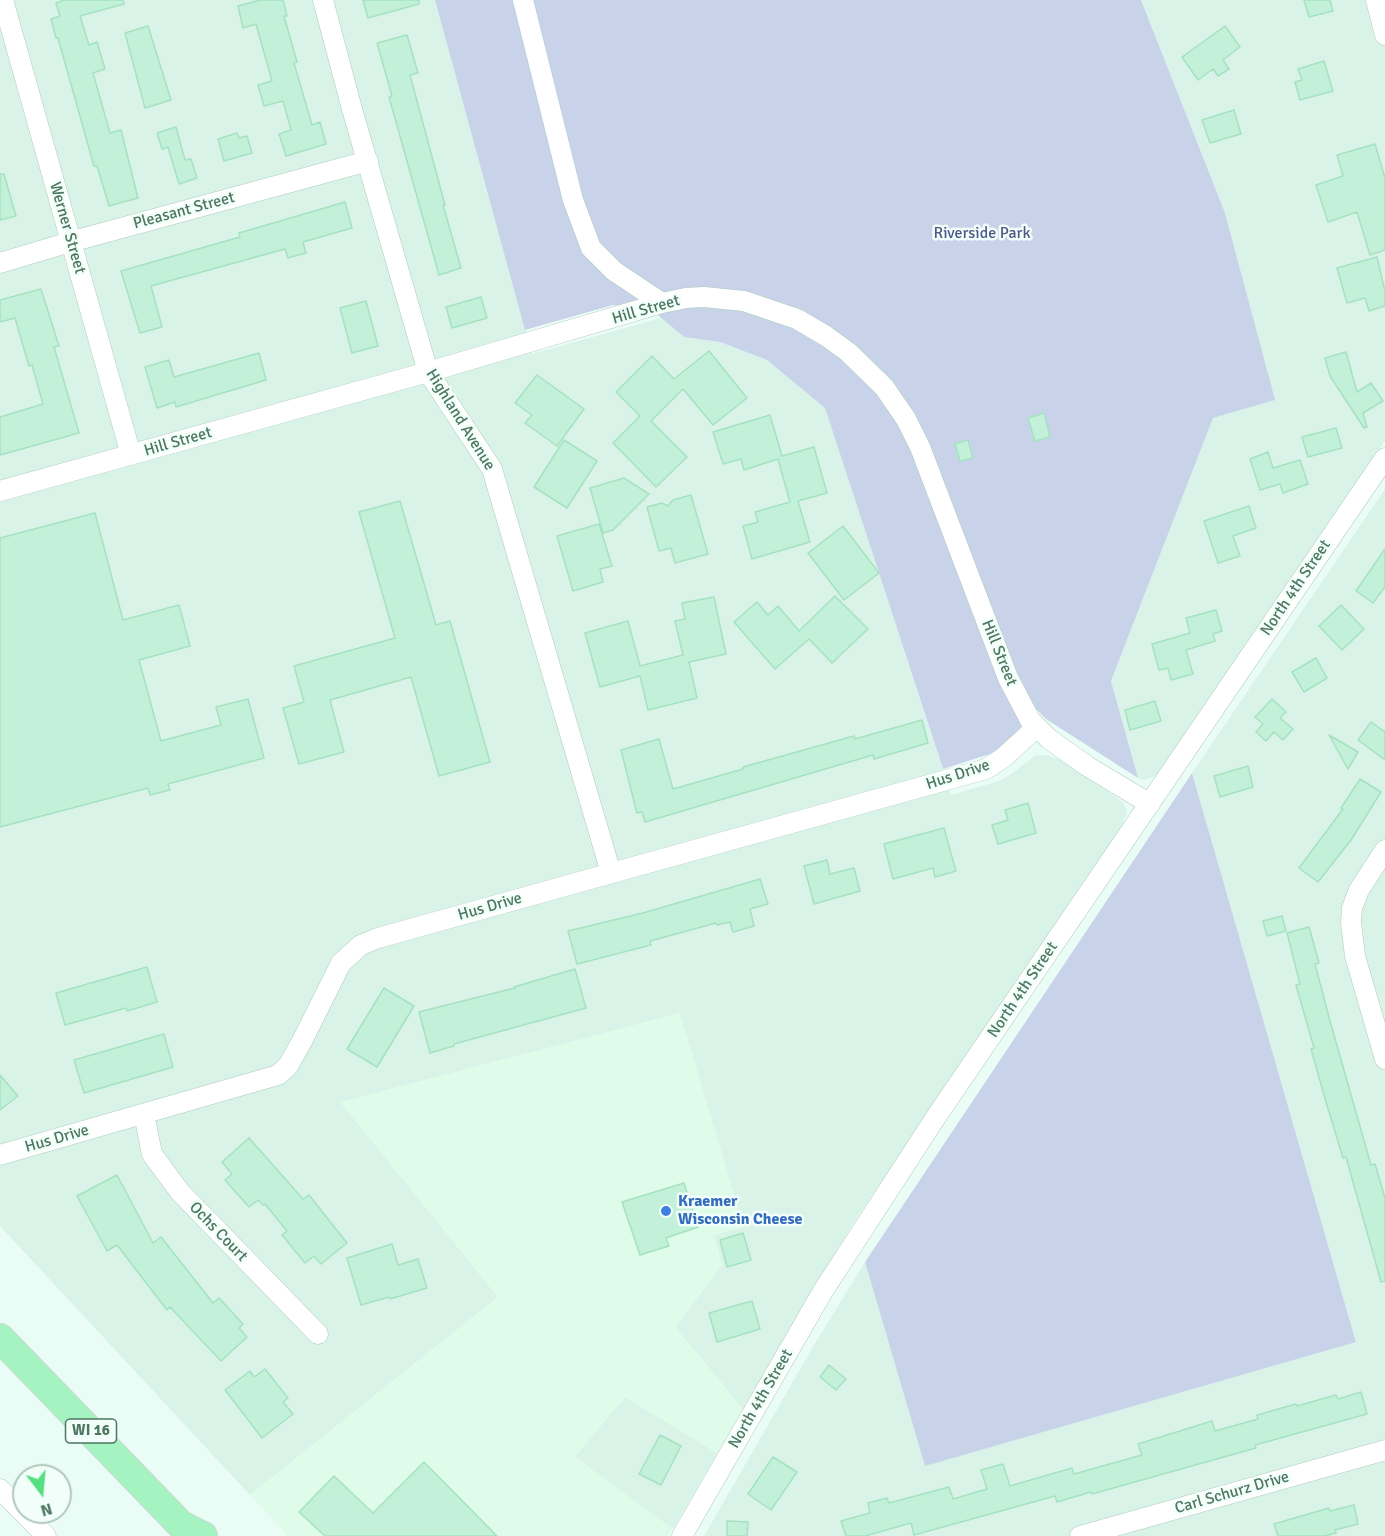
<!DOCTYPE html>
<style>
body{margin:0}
#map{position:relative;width:1385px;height:1536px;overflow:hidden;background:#eafcf6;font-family:Signika,sans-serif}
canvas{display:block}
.north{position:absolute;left:12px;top:1464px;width:60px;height:60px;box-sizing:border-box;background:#f1fefa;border:2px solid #b0c8bc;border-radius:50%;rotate:164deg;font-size:16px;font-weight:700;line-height:24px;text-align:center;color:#4e7660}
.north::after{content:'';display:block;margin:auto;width:21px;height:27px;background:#56df81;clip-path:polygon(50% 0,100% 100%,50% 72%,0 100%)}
</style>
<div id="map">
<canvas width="1385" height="1536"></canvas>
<div class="north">N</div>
</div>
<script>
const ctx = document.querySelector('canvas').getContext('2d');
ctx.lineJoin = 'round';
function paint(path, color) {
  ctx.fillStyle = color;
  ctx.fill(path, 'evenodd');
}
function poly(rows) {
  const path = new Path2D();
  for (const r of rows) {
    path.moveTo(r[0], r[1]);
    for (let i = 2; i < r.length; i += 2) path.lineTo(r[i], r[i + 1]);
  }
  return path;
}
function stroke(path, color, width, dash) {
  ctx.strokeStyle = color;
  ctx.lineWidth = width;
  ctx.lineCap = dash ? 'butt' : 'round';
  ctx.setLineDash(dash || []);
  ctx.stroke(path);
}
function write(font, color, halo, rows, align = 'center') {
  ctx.font = font + ' Signika,sans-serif';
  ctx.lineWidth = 5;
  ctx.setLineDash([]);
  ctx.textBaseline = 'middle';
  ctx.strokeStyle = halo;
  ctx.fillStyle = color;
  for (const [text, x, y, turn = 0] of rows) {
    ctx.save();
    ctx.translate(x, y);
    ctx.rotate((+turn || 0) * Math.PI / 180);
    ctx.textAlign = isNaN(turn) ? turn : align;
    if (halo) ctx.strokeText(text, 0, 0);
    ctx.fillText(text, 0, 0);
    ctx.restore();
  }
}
paint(poly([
 [0,0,435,0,532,354,661,318,684,337,720,342,767,360,825,408,951,795,999,781,1010,775,1036,755,1045,755,1059,759,1123,802,1127,811,1122,826,852,1225,743,1409,675,1327,722,1265,714,1235,744,1226,341,1102,498,1297,250,1495,0,1226],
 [1141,0,1385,0,1385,441,1156,776,1144,780,1138,778,1111,681,1213,418,1274,400,1225,213],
 [1385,489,1385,1536,704,1536,814,1345,865,1262,925,1465,1356,1341,1192,773],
 [625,1397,717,1453,673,1529,574,1457]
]), '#d9f3e9');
paint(poly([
 [680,1013,744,1227,714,1235,722,1265,675,1327,743,1409,717,1453,625,1397,575,1457,673,1529,668,1536,288,1536,250,1495,498,1297,340,1102]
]), '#dffbea');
paint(poly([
 [435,0,1141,0,1225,213,1275,400,1213,418,1111,681,1138,778,1046,719,1037,710,1003,747,990,754,943,769,825,408,767,360,720,342,684,337,653,311,613,305,525,330],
 [1192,773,1356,1342,925,1466,865,1262]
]), '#c8d3e9');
const building = poly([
 [65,0,123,0,124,4,80,16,89,45,97,42,105,69,93,73,110,133,121,130,138,198,109,206,97,166,94,166,58,38,56,38,51,19,60,16,56,3,65,0],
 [260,0,283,0,287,16,284,16,297,62,294,63,312,125,320,122,326,144,286,156,279,134,291,130,283,101,264,106,258,85,272,81,256,24,243,28,238,6,260,0],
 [363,0,419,0,419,4,368,18,363,0],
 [1304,0,1330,0,1333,11,1309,17,1304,0],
 [148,26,171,100,145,108,125,33,148,26],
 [1225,26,1240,47,1223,60,1229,69,1218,76,1213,69,1198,80,1182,57,1225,26],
 [407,35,418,73,410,75,445,205,443,205,461,268,439,275,389,97,392,96,377,43,407,35],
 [1324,61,1333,91,1300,100,1295,82,1302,80,1298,69,1324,61],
 [1234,110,1241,134,1210,143,1202,120,1234,110],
 [176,127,185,160,191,159,197,178,179,184,168,147,162,149,157,133,176,127],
 [237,133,239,138,247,136,252,153,224,161,218,139,237,133],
 [1375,144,1385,178,1385,250,1370,255,1357,212,1328,222,1316,185,1343,176,1337,155,1375,144],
 [0,174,4,174,16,216,0,220,0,174],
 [345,202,352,228,303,242,306,253,288,258,285,249,151,286,162,327,140,333,121,271,240,237,239,233,345,202],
 [1377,257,1385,291,1385,306,1369,311,1365,298,1347,303,1337,268,1377,257],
 [41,289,59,346,54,347,79,433,0,455,0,417,43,404,32,365,29,366,15,318,0,322,0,300,41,289],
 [481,297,487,318,452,328,446,307,481,297],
 [366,301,378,346,352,353,340,308,366,301],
 [709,351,747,398,713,425,683,389,651,421,687,457,656,487,613,443,640,416,616,392,652,356,674,379,709,351],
 [1346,352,1357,392,1371,383,1383,401,1363,413,1367,427,1364,428,1330,376,1325,358,1346,352],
 [259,353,266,380,176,407,175,402,157,408,145,367,169,360,174,377,259,353],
 [537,375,584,409,557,446,525,423,532,415,515,403,537,375],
 [1044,413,1050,437,1035,441,1028,418,1044,413],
 [770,415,782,456,814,447,827,493,798,501,810,542,752,559,743,526,758,522,755,512,790,502,778,459,744,470,741,459,723,464,713,432,770,415],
 [1336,428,1342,448,1308,457,1302,437,1336,428],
 [564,440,597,461,567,508,534,487,564,440],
 [968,440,973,458,960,461,955,444,968,440],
 [1268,452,1273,468,1300,460,1308,484,1283,493,1280,484,1260,490,1250,459,1268,452],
 [624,478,649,494,613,530,603,533,590,488,624,478],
 [691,495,708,554,675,563,671,548,659,551,647,507,662,503,668,506,673,500,691,495],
 [400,501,436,625,450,621,490,762,439,776,411,677,330,700,344,752,299,764,283,708,304,702,294,666,395,638,359,512,400,501],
 [1249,506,1256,528,1233,536,1240,556,1218,563,1204,521,1249,506],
 [95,513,123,620,179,605,190,646,139,660,161,741,221,725,216,707,248,699,264,758,168,784,170,790,150,795,148,788,0,827,0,538,95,513],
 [599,524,612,566,600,569,603,582,573,591,557,536,599,524],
 [843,526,879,573,844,600,808,553,843,526],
 [1385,549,1385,587,1373,603,1356,591,1385,549],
 [835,596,868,629,832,663,809,639,775,669,734,622,757,602,768,615,778,606,799,631,835,596],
 [714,597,726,654,689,662,697,698,648,710,640,676,600,687,585,633,628,621,640,666,683,655,675,621,685,619,682,603,714,597],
 [1341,605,1364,629,1342,650,1319,626,1341,605],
 [1216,610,1222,631,1213,634,1215,641,1186,650,1193,674,1171,680,1168,668,1159,670,1152,644,1190,633,1186,618,1216,610],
 [1316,658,1327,678,1304,692,1292,672,1316,658],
 [1272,699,1286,712,1280,718,1293,729,1283,740,1274,732,1266,741,1256,732,1263,724,1255,717,1272,699],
 [1155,701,1161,721,1130,730,1125,710,1155,701],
 [922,720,928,743,874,759,873,755,645,822,642,812,637,813,621,750,659,739,673,789,743,769,743,767,854,736,855,739,922,720],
 [1371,722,1385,732,1385,760,1358,740,1371,722],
 [1329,735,1358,752,1348,769,1329,735],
 [1248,766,1253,787,1220,797,1214,776,1248,766],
 [1360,779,1381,792,1351,840,1318,882,1299,868,1343,809,1341,808,1360,779],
 [1028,803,1036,833,998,844,992,825,1008,820,1005,810,1028,803],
 [944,828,956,871,935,877,933,868,893,879,884,844,944,828],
 [827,860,830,874,854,868,860,891,814,904,804,866,827,860],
 [760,879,768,904,750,909,754,926,733,932,730,922,717,925,716,923,650,941,651,945,577,964,568,931,643,913,760,879],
 [1282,916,1286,931,1267,936,1263,921,1282,916],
 [1309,927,1319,963,1315,964,1330,1021,1371,1165,1375,1164,1385,1198,1385,1281,1381,1282,1346,1157,1343,1158,1326,1102,1311,1049,1314,1048,1296,985,1300,984,1287,933,1309,927],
 [147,967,157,1002,127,1011,126,1008,65,1025,56,993,147,967],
 [575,969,586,1008,454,1044,454,1046,430,1053,419,1012,515,988,514,987,575,969],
 [384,988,414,1006,377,1067,347,1049,384,988],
 [164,1034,173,1067,84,1093,74,1060,164,1034],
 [0,1075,18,1096,0,1110,0,1075],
 [249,1138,303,1199,309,1195,347,1243,321,1264,314,1256,305,1263,282,1235,287,1231,265,1204,263,1205,258,1200,249,1207,225,1180,232,1174,222,1162,249,1138],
 [117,1175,153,1243,161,1237,213,1303,219,1298,243,1324,239,1328,247,1337,221,1361,170,1307,167,1310,117,1245,107,1251,77,1196,117,1175],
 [684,1183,698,1227,666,1238,669,1246,640,1255,622,1202,684,1183],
 [743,1233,751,1260,727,1267,720,1240,743,1233],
 [392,1244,398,1265,418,1259,427,1288,390,1299,389,1297,361,1305,347,1258,392,1244],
 [752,1301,760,1329,717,1342,709,1313,752,1301],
 [829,1365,846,1379,836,1390,820,1377,829,1365],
 [265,1369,288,1398,283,1402,293,1414,262,1438,225,1390,250,1371,254,1377,265,1369],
 [1361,1392,1367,1414,1255,1445,1256,1448,1092,1494,1091,1492,1057,1502,1055,1496,914,1535,911,1523,865,1536,846,1536,841,1521,870,1513,868,1503,887,1498,889,1503,949,1487,953,1499,987,1489,981,1470,1003,1464,1010,1486,1072,1468,1074,1474,1142,1455,1138,1444,1212,1421,1215,1431,1258,1419,1257,1415,1296,1404,1297,1406,1336,1395,1338,1399,1361,1392],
 [660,1435,681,1446,661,1485,639,1474,660,1435],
 [773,1457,797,1472,771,1510,748,1494,773,1457],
 [424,1462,497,1536,325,1536,299,1512,334,1476,373,1513,424,1462],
 [1354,1505,1358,1524,1335,1530,1336,1533,1325,1536,1278,1536,1274,1524,1329,1508,1330,1511,1354,1505],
 [727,1521,748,1522,747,1536,727,1536,727,1521]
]);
paint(building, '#c3f0d9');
stroke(building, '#a4e2c1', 1.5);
const minor = poly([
 [3,0,131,455],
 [323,0,352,109,428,372,492,469,611,873],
 [523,0,573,200,591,248,614,271,662,303],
 [1376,0,1385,35],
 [0,263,70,242,368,161],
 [0,491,428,372,662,303,686,298,704,297,744,301,797,319,826,336,848,352,884,387,906,419,920,447,1008,678,1030,720,1049,739,1087,766,1150,804],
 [1385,850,1359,890,1352,908,1351,923,1355,956,1385,1059],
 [144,1114,152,1154,180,1192,318,1334],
 [0,1155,278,1075,288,1066,302,1041,341,963,361,945,378,938,986,769,1003,758,1037,727],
 [0,1489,46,1536],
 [682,1536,823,1291,936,1117,1385,458],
 [1080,1536,1385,1450]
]);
const highway = poly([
 [0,1338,181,1525,203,1536]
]);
stroke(minor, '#adccbd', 21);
stroke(highway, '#cdd9d2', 30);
stroke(minor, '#fff', 20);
stroke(highway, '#a4f3c0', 28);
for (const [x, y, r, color] of [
 [666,1211,6,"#3f7fe0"]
]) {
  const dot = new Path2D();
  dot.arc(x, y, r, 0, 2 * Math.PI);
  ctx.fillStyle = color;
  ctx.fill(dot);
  stroke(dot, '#f1fefa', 2);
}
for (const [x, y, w] of [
 [91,1431,51]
]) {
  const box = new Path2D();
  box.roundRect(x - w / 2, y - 12, w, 24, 4.5);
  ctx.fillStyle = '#f1fefa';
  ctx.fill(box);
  stroke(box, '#4e7660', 1.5);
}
write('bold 15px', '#4e7660', null, [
 ["WI 16",91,1431]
]);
write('16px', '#4e7660', '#f1fefa', [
 ["Pleasant Street",184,211,-15],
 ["Werner Street",67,228,74],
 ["Hill Street",646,310,-16],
 ["Highland Avenue",460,420,58],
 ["Hill Street",178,442,-16],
 ["North 4th Street",1296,588,-56],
 ["Hill Street",999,653,68],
 ["Hus Drive",958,775,-18],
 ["Hus Drive",490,907,-16],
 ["North 4th Street",1023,990,-56],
 ["Hus Drive",57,1139,-16],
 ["Ochs Court",218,1232,46],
 ["North 4th Street",761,1399,-60],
 ["Carl Schurz Drive",1232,1493,-16]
]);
write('16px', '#4c5887', '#f1fefa', [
 ["Riverside Park",982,234]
]);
write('bold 16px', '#366cbe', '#f1fefa', [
 ["Kraemer",678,1202],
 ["Wisconsin Cheese",678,1220]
], 'left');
</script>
